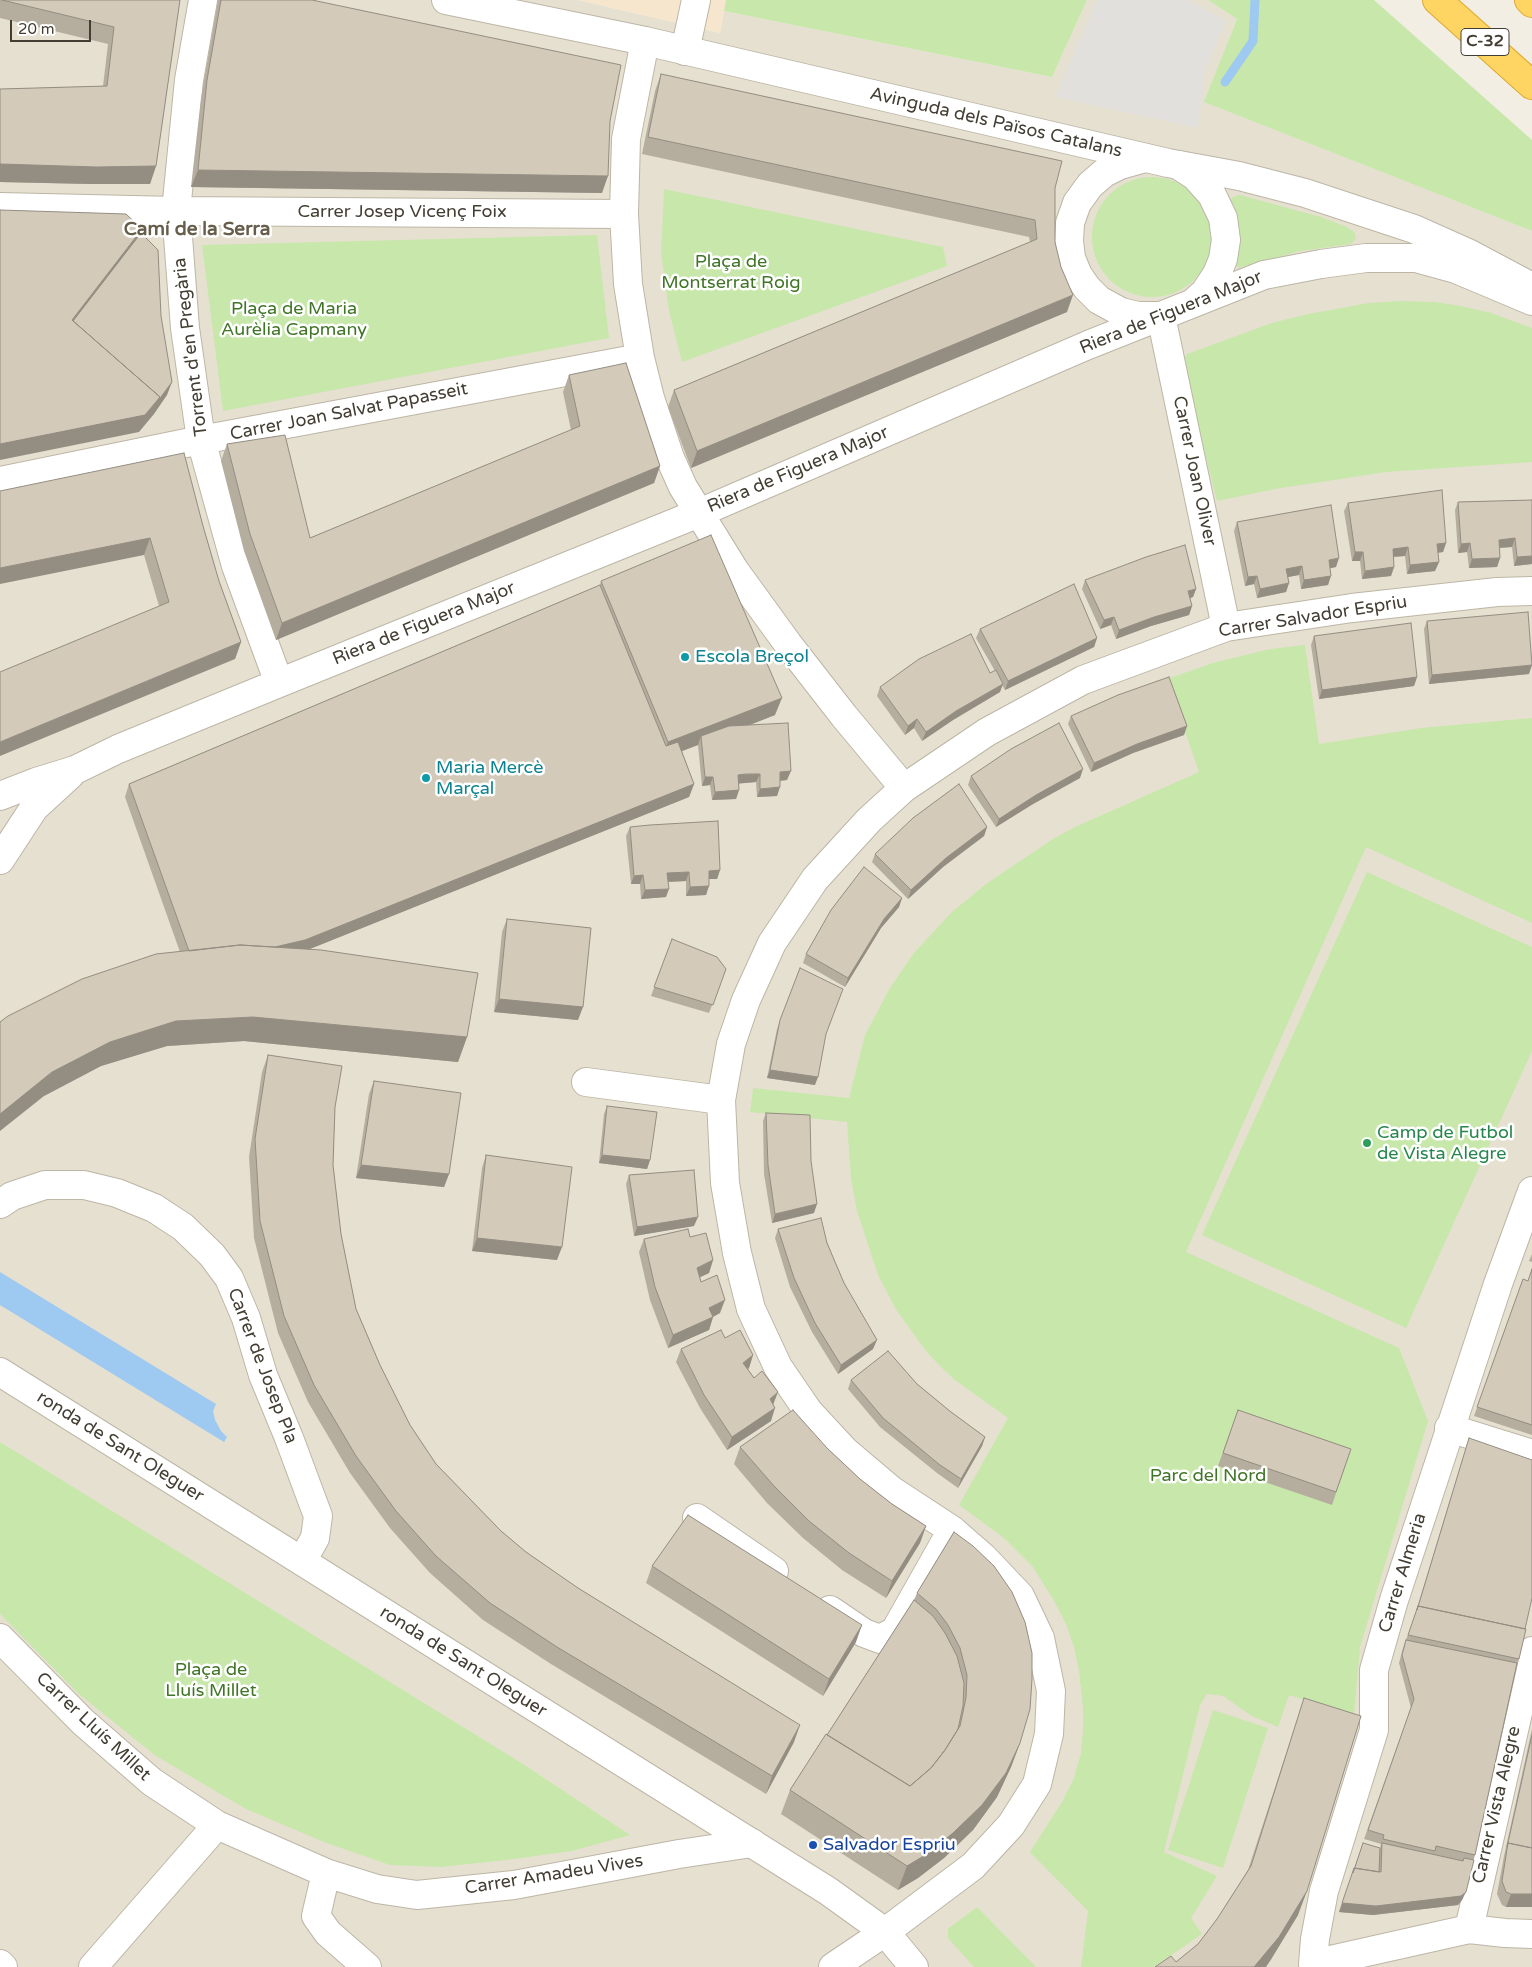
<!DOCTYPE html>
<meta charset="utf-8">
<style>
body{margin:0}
#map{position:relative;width:1532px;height:1967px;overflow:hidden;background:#f2eee3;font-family:"Varela Round",sans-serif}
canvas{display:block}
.scale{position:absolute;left:10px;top:20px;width:81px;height:22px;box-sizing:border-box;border:2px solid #433e33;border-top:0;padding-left:6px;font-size:15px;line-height:18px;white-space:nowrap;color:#433e33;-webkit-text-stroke:4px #fff;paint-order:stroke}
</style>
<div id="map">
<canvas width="1532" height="1967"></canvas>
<div class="scale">20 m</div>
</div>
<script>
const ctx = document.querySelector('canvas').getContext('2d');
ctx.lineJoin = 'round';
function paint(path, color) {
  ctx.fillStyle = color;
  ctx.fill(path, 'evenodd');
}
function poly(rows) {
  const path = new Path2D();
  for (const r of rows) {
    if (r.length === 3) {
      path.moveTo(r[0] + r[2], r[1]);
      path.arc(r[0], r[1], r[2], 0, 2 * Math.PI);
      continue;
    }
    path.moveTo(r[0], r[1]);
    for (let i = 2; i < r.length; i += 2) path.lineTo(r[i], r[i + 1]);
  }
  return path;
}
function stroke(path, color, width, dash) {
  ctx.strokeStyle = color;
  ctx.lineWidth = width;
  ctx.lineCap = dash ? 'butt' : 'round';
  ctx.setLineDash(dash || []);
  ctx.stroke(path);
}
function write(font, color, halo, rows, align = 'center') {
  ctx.font = font + ' "Varela Round",sans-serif';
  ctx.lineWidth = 5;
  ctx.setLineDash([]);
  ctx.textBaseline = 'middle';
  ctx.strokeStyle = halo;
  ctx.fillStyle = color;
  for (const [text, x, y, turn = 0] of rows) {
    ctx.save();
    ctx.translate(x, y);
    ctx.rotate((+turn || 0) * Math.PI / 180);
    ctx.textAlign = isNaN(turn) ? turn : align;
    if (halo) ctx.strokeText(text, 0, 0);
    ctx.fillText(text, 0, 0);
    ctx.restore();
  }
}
paint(poly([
 [0,0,578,0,720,33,724,11,1052,77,1087,0,1208,0,1237,19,1205,102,1532,231,1532,1967,0,1967]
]), '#e6e0d1');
paint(poly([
 [578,0,726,0,720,33]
]), '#f5e6cd');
paint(poly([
 [726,0,1087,0,1052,77,724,11],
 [1208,0,1374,0,1532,140,1532,231,1204,102,1237,19],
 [1152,237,60],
 [664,189,943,247,947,266,682,362,669,311,661,252],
 [1240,195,1321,217,1347,227,1354,232,1356,238,1351,244,1300,251,1238,268,1234,262,1229,202,1233,197],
 [597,235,609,338,223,411,202,245],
 [1400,301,1435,302,1461,306,1491,313,1532,328,1532,462,1386,472,1275,489,1217,501,1182,362,1187,354,1272,323,1308,314,1369,303],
 [1305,645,1319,744,1421,728,1532,718,1532,923,1366,847,1186,1252,1399,1348,1428,1421,1360,1647,1354,1715,1289,1695,1278,1727,1252,1716,1223,1696,1207,1694,1200,1705,1164,1852,1217,1876,1191,1918,1202,1934,1154,1967,1081,1967,1088,1911,1030,1852,1062,1802,1074,1778,1081,1753,1083,1730,1083,1708,1079,1671,1074,1647,1066,1624,1053,1599,1033,1567,1004,1538,959,1505,1008,1418,955,1380,940,1366,926,1351,897,1311,878,1275,857,1211,851,1178,847,1122,750,1112,753,1088,849,1098,865,1035,890,988,914,953,951,913,986,884,1053,839,1075,827,1199,772,1167,679,1213,663,1270,649],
 [1367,872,1532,947,1532,1051,1406,1328,1202,1235],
 [0,1442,523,1764,630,1835,572,1851,506,1860,441,1867,390,1865,324,1842,246,1809,156,1756,79,1694,0,1614],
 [1213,1710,1268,1728,1223,1868,1168,1850],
 [977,1907,1036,1967,974,1967,948,1938,948,1929]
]), '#c8e7ab');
paint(poly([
 [1097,0,1188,0,1226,21,1205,71,1198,128,1055,97]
]), '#e2e0dc');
paint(poly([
 [0,1272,216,1404,213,1411,215,1420,221,1431,227,1437,224,1442,0,1305]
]), '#9ec9f0');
stroke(poly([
 [1225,82,1253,41,1255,0]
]), '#9ec9f0', 9);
const minor = poly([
 [203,0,189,80,176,211,185,328,201,440,236,566,279,683],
 [645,41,626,139,624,214,628,284,640,358,650,398,670,458,683,487,735,571,788,644,844,716,904,788],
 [685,51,696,0],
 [1145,158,1120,165,1104,173,1090,185,1077,203,1070,223,1069,241,1071,258,1078,275,1087,288,1099,300,1121,312,1138,316,1157,316],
 [1178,165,1195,176,1212,195,1223,218,1226,240,1223,259,1217,274,1205,292,1194,302],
 [0,207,176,211,624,214],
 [1161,316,1226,627],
 [0,481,201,440,640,358],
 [0,796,36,782,75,770,118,749,279,683,699,513,1088,345,1264,275,1321,264,1366,258,1416,258,1456,269,1532,301],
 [0,860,34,808,70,775],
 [586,1082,721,1100],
 [0,1204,12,1196,45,1185,84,1185,117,1193,154,1208,183,1227,212,1255,229,1278,246,1318,263,1375,289,1438,318,1516,315,1538,302,1561],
 [1449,1428,1532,1454],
 [697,1518,774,1571],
 [830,1610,864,1633,880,1639,895,1631,952,1530],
 [0,1638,83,1722,152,1782,217,1825,326,1873,377,1889,417,1895,514,1885,679,1854,752,1843],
 [326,1873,316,1916,328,1933,367,1967],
 [1469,1929,1532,1651],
 [0,1964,3,1967],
 [1313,1964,1315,1939,1324,1891,1374,1730,1374,1670,1394,1600,1498,1284,1532,1191],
 [1313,1964,1469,1929,1505,1933,1532,1934],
 [93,1967,217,1825],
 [833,1967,885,1932,973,1866,1011,1825,1037,1784,1049,1734,1051,1691,1040,1638,1020,1596,983,1557,952,1530,891,1490,845,1451,808,1411,778,1367,751,1309,737,1253,725,1183,721,1100,731,1044,746,1000,772,943,815,879,869,820,904,788,987,732,1083,680,1226,627,1352,608,1497,592,1532,591]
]);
const tertiary = poly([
 [446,0,645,41,1168,163,1239,176,1305,193,1414,229,1470,254,1532,287],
 [0,1372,828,1891,885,1932,914,1967]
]);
const motorway = poly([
 [1437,0,1532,85],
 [1529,0,1532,3]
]);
stroke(minor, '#bdb6a6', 30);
stroke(tertiary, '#bdb6a6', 30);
stroke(motorway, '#dda932', 30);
stroke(minor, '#fff', 28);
stroke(tertiary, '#fff', 28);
stroke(motorway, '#fed462', 28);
paint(poly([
 [0,0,180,0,156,166,150,184,91,184,0,182,0,89,103,86,108,44,0,18],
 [218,0,312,0,610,121,602,193,191,187,201,98],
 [661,74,1055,188,1055,242,1067,312,691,468,668,407,674,390,1030,242,1029,237,642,154,655,91],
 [569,375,660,466,654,483,276,640,244,551,221,461,227,444,310,538,571,430,563,392],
 [0,491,203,526,219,581,241,642,235,659,159,606,144,555],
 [1532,500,1532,564,1514,566,1512,547,1500,548,1500,558,1497,567,1469,568,1467,552,1458,553,1455,510,1458,502],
 [1348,503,1446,543,1443,552,1438,553,1439,562,1435,571,1407,574,1405,556,1393,557,1394,567,1391,576,1362,579,1360,561,1352,561,1344,511],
 [1237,522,1336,567,1330,568,1328,585,1301,589,1299,575,1288,577,1289,583,1286,592,1257,598,1254,584,1245,586,1234,531],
 [1085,580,1196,589,1193,597,1190,598,1192,606,1189,615,1151,626,1116,639,1111,625,1100,629,1082,589],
 [601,581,775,715,751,724,787,780,780,781,777,796,757,797,756,782,743,783,739,783,739,790,736,799,712,800,710,785,702,786,698,745,682,751,694,784,689,797,309,949,467,1037,458,1062,244,1041,167,1046,101,1066,44,1096,180,952,125,797,129,784,600,585],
 [1427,621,1529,674,1429,684,1424,629],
 [980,629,1097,638,1094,647,1005,690,1002,685,1000,692,953,720,922,741,914,728,905,735,877,696,880,687,990,673,995,671,976,638],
 [1314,636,1417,677,1414,686,1319,699,1311,645],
 [1071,716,1187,726,1184,735,1133,753,1091,772,1068,724],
 [971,776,1080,778,1033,804,996,827,968,785],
 [630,827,720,870,717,879,709,879,706,895,686,896,686,881,668,882,666,897,641,899,640,884,631,884,626,836],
 [987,827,984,836,943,867,908,899,872,862,875,854],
 [902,898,899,907,881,928,845,987,803,963,806,954],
 [507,919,578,1020,494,1012,502,932],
 [672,939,726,969,709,1013,651,996],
 [800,968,815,1085,767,1078,777,1029],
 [268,1055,335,1107,333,1165,341,1234,356,1309,380,1365,410,1425,436,1464,501,1531,526,1552,794,1742,766,1794,551,1664,483,1620,430,1573,390,1528,350,1473,308,1402,278,1333,254,1238,249,1157,262,1072],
 [374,1081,449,1174,444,1187,356,1178,369,1094],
 [607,1106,650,1160,647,1169,599,1163,604,1114],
 [766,1113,811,1161,814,1213,772,1223,764,1174,763,1121],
 [486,1155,557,1260,472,1251,482,1168],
 [629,1175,694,1226,634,1236,626,1184],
 [778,1229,827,1243,844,1283,873,1349,838,1374,812,1332,790,1287,775,1238],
 [690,1237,713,1260,709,1273,700,1277,701,1282,720,1313,713,1317,709,1330,668,1348,650,1300,639,1252,644,1239],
 [1532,1254,1532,1262,1529,1261],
 [1532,1269,1532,1435,1474,1416,1523,1279,1528,1281],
 [725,1338,753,1355,749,1368,748,1369,773,1405,771,1421,727,1450,700,1408,676,1362,681,1349],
 [851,1380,917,1384,951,1412,985,1437,982,1446,958,1488,937,1473,880,1427,848,1389],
 [1238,1410,1351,1449,1332,1505,1218,1466],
 [1469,1438,1519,1659,1475,1855,1462,1900,1458,1905,1373,1915,1339,1912,1363,1843,1380,1848,1381,1844,1364,1839,1411,1708,1399,1663,1403,1648,1414,1618],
 [740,1447,827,1448,860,1479,892,1504,926,1526,920,1543,886,1598,842,1570,803,1538,767,1503,734,1464],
 [954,1532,1020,1743,1011,1767,997,1797,973,1830,944,1858,918,1878,898,1890,781,1814,790,1790,827,1735,914,1600,917,1593],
 [652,1566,856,1642,823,1696,646,1583],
 [1304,1698,1298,1915,1270,1961,1176,1962,1198,1944,1217,1919,1248,1870,1296,1723],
 [1532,1729,1532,1907,1506,1907,1502,1905,1497,1894,1504,1856]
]), '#b5ae9f');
paint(poly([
 [0,164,156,166,150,184,91,184,0,182],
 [198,170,608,176,602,193,191,187],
 [142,229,136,246,74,327,72,320],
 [1073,295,1067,312,691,468,697,451],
 [172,382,167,395,154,414,139,432,0,460,0,444],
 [660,466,654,483,276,640,282,623],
 [150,538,144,555,0,584,0,568],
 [1515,538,1512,547,1496,548,1499,540],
 [1446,543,1443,552,1434,553,1437,544],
 [1470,543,1467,552,1458,553,1461,544],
 [1408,547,1405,556,1390,557,1393,549],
 [1355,552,1363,552,1360,561,1352,561],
 [1532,556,1532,564,1514,566,1517,557],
 [1339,558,1336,567,1326,569,1329,560],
 [1500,558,1497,567,1469,568,1472,559],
 [1439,562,1435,571,1407,574,1410,565],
 [1302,566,1299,575,1283,578,1286,569],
 [1394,567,1391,576,1362,579,1365,571],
 [1257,576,1254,584,1245,586,1248,577],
 [1331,576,1328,585,1301,589,1304,580],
 [1289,583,1286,592,1257,598,1260,589],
 [1196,589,1193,597,1185,600,1188,591],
 [1192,606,1189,615,1151,626,1116,639,1119,630,1154,617],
 [1114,617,1111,625,1100,629,1104,620],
 [1097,638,1094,647,1005,690,1008,681],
 [241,642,235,659,0,756,0,742],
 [1532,665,1529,674,1429,684,1432,675],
 [1417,677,1414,686,1319,699,1322,690],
 [1003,684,1000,692,953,720,922,741,926,732,956,711],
 [782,698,775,715,702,744,701,736,698,745,661,759,668,742],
 [917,719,914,728,905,735,908,726],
 [1187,726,1184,735,1133,753,1091,772,1094,763,1137,744],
 [1083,769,1080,778,1033,804,996,827,999,819,1036,795],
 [791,771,787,780,776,781,780,772],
 [760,774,756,782,735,784,738,775],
 [705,777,713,777,710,785,702,786],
 [694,784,689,797,300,953,193,961],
 [780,787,777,796,757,797,760,789],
 [739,790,736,799,712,800,715,792],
 [987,827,984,836,943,867,908,899,911,890,946,858],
 [720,870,717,879,706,879,709,871],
 [689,872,686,881,664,882,667,873],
 [643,875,640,884,631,884,634,876],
 [709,886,706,895,686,896,690,887],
 [669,889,666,897,641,899,645,890],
 [902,898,899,907,881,928,845,987,848,978,884,919],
 [499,999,583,1007,578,1020,494,1012],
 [253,1017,467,1037,458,1062,244,1041,167,1046,101,1066,44,1096,0,1131,0,1114,2,1112,52,1072,110,1042,176,1021],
 [770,1070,818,1077,815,1085,767,1078],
 [602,1155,650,1160,647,1169,599,1163],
 [361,1165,449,1174,444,1187,356,1178],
 [817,1204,814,1213,772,1223,775,1214],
 [698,1217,694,1226,634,1236,637,1227],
 [477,1238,562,1247,557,1260,472,1251],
 [713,1260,709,1273,692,1281,697,1268],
 [725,1300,720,1313,705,1321,709,1308],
 [713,1317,709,1330,668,1348,673,1335],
 [877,1340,873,1349,838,1374,841,1365],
 [753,1355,749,1368,739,1376,743,1363],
 [778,1392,773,1405,770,1399],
 [775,1408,771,1421,727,1450,732,1437],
 [985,1437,982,1446,958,1488,961,1479],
 [926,1526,920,1543,886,1598,892,1581],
 [862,1625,856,1642,823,1696,829,1679],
 [800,1725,794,1742,766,1794,772,1776],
 [1020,1743,1011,1767,997,1797,973,1830,944,1858,918,1878,898,1890,907,1866],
 [1307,1891,1298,1915,1270,1961,1266,1967,1254,1967],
 [1466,1892,1462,1900,1458,1905,1373,1915,1339,1912,1342,1903],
 [1511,1894,1532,1894,1532,1907,1506,1907]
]), '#948d82');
const building = poly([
 [2,0,180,0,156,166,97,167,0,164,0,89,107,86,114,27,2,0],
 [221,0,312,0,621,65,610,121,608,176,198,170,207,80,221,0],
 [661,74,1062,161,1055,188,1055,242,1061,267,1073,295,697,451,674,390,1037,239,1035,220,648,137,661,74],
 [0,210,126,214,142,229,72,320,160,397,145,415,0,444,0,210],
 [141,233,158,250,161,316,172,382,158,401,160,397,73,321,141,233],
 [626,363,660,466,282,623,250,534,227,444,285,435,310,538,580,426,569,375,626,363],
 [184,453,203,526,219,581,241,642,0,742,0,672,169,602,150,538,0,568,0,491,184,453],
 [1442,490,1446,543,1437,544,1439,562,1410,565,1408,547,1393,549,1394,567,1365,571,1363,552,1355,552,1348,503,1442,490],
 [1532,500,1532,556,1517,557,1515,538,1499,540,1500,558,1472,559,1470,543,1461,544,1458,502,1532,500],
 [1331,505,1339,558,1329,560,1331,576,1304,580,1302,566,1286,569,1289,583,1260,589,1257,576,1248,577,1237,522,1331,505],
 [711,535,782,698,668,742,601,581,711,535],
 [1185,545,1196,589,1188,591,1192,606,1154,617,1119,630,1114,617,1104,620,1085,580,1146,557,1185,545],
 [1074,584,1097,638,1008,681,980,629,1074,584],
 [600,585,666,746,678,742,694,784,305,940,275,947,240,945,189,951,129,784,600,585],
 [1528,612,1532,665,1432,675,1427,621,1528,612],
 [1411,623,1417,677,1322,690,1314,636,1411,623],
 [971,634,990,673,996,670,1003,684,956,711,926,732,917,719,908,726,880,687,919,659,971,634],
 [1169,677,1187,726,1137,744,1094,763,1071,716,1118,695,1169,677],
 [788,723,791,771,780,772,780,787,760,789,760,774,746,774,738,775,739,790,715,792,713,777,705,777,701,736,729,726,788,723],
 [1059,723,1083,769,1036,795,999,819,971,776,1011,749,1059,723],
 [959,784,987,827,946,858,911,890,875,854,913,818,959,784],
 [718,821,720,870,709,871,709,886,690,887,689,872,667,873,669,889,645,890,643,875,634,876,630,827,650,825,718,821],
 [864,867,902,898,884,919,848,978,806,954,831,910,864,867],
 [507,919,591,928,583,1007,499,999,507,919],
 [672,939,717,957,726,969,713,1005,654,987,672,939],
 [240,945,321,950,478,973,467,1037,253,1017,176,1021,110,1042,52,1072,0,1114,0,1022,8,1016,82,979,156,954,240,945],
 [800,968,843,989,826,1034,818,1077,770,1070,780,1020,800,968],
 [268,1055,342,1066,335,1107,333,1165,341,1234,356,1309,380,1365,410,1425,436,1464,501,1531,526,1552,578,1588,800,1725,772,1776,557,1647,490,1603,436,1556,396,1511,356,1456,314,1385,284,1316,260,1221,255,1139,268,1055],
 [374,1081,461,1093,449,1174,361,1165,374,1081],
 [607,1106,657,1112,650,1160,602,1155,607,1106],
 [766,1113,810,1115,811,1161,817,1204,775,1214,768,1165,766,1113],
 [486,1155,572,1167,562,1247,477,1238,486,1155],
 [694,1170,698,1217,637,1227,629,1175,694,1170],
 [821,1218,827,1243,844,1283,877,1340,841,1365,815,1323,794,1278,778,1229,821,1218],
 [688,1229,690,1237,706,1233,713,1260,697,1268,701,1282,717,1275,725,1300,709,1308,713,1317,673,1335,655,1287,644,1239,688,1229],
 [1532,1269,1532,1425,1477,1407,1523,1279,1528,1281,1532,1269],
 [721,1330,725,1338,740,1330,753,1355,743,1363,754,1378,762,1371,778,1392,770,1399,775,1408,732,1437,704,1395,681,1349,721,1330],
 [888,1351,917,1384,951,1412,985,1437,961,1479,940,1465,883,1418,851,1380,888,1351],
 [793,1410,827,1448,860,1479,892,1504,926,1526,892,1581,849,1553,809,1521,774,1486,740,1447,793,1410],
 [1238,1410,1351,1449,1336,1492,1223,1453,1238,1410],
 [1469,1438,1532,1460,1532,1598,1525,1629,1418,1606,1417,1610,1469,1438],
 [688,1515,862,1625,829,1679,652,1566,688,1515],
 [954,1532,973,1546,994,1566,1012,1592,1025,1622,1032,1653,1032,1679,1030,1709,1020,1743,1006,1773,982,1805,953,1833,927,1854,907,1866,790,1790,826,1734,910,1786,931,1768,945,1750,960,1726,966,1698,967,1675,960,1648,948,1625,936,1609,917,1593,954,1532],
 [914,1600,933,1616,945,1633,957,1656,964,1683,963,1706,958,1729,945,1750,931,1768,910,1786,827,1735,914,1600],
 [1418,1606,1526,1629,1519,1659,1408,1635,1418,1606],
 [1406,1640,1517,1663,1475,1855,1436,1846,1435,1851,1383,1839,1384,1835,1368,1830,1414,1699,1402,1655,1406,1640],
 [1304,1698,1361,1716,1307,1891,1279,1937,1254,1967,1155,1967,1171,1956,1176,1962,1198,1944,1217,1919,1251,1866,1304,1698],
 [1532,1735,1532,1848,1508,1843,1507,1847,1532,1735],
 [1363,1843,1380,1848,1379,1872,1354,1868,1353,1873,1363,1843],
 [1382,1843,1463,1861,1464,1858,1474,1860,1466,1892,1461,1896,1376,1906,1342,1903,1354,1868,1381,1872,1382,1843],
 [1508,1843,1532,1848,1532,1894,1511,1894,1506,1892,1502,1881,1508,1843]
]);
paint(building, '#d3cab9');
stroke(building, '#948d82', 1);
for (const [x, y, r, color] of [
 [685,657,5,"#0f9aa8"],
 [426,778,5,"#0f9aa8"],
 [1367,1143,5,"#2e9e5b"],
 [813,1845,5,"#1a4fb4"]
]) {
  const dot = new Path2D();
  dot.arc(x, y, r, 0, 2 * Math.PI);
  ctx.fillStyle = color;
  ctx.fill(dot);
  stroke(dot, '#fff', 2);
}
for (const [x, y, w] of [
 [1485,42,48]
]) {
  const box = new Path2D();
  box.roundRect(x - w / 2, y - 13.5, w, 27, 4);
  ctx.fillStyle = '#fff';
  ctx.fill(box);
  stroke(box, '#433e33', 1);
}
write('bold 16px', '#433e33', null, [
 ["C-32",1485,42]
]);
write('18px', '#433e33', '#fff', [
 ["Avinguda dels Països Catalans",996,123,13],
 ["Carrer Josep Vicenç Foix",402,212],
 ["Riera de Figuera Major",1171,313,-22],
 ["Torrent d'en Pregària",191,347,-97],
 ["Carrer Joan Salvat Papasseit",349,412,-11],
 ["Riera de Figuera Major",798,470,-23],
 ["Carrer Joan Oliver",1194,471,78],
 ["Carrer Salvador Espriu",1313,617,-9],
 ["Riera de Figuera Major",424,624,-22],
 ["Carrer de Josep Pla",262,1366,69],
 ["ronda de Sant Oleguer",120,1447,32],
 ["Carrer Almeria",1403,1573,-73],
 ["ronda de Sant Oleguer",463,1662,32],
 ["Carrer Lluís Millet",93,1727,43],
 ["Carrer Vista Alegre",1497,1805,-77],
 ["Carrer Amadeu Vives",554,1875,-9]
]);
write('18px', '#407527', '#fff', [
 ["Plaça de",731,262],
 ["Montserrat Roig",731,283],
 ["Plaça de Maria",294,309],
 ["Aurèlia Capmany",294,330],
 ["Parc del Nord",1208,1476],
 ["Plaça de",211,1670],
 ["Lluís Millet",211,1691]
]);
write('18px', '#0d838f', '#fff', [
 ["Escola Breçol",695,657],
 ["Maria Mercè",436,768],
 ["Marçal",436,789]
], 'left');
write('18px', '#27864d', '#fff', [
 ["Camp de Futbol",1377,1133],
 ["de Vista Alegre",1377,1154]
], 'left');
write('18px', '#164399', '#fff', [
 ["Salvador Espriu",823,1845]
], 'left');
write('bold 19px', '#665d4b', '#fff', [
 ["Camí de la Serra",197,230]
]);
</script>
